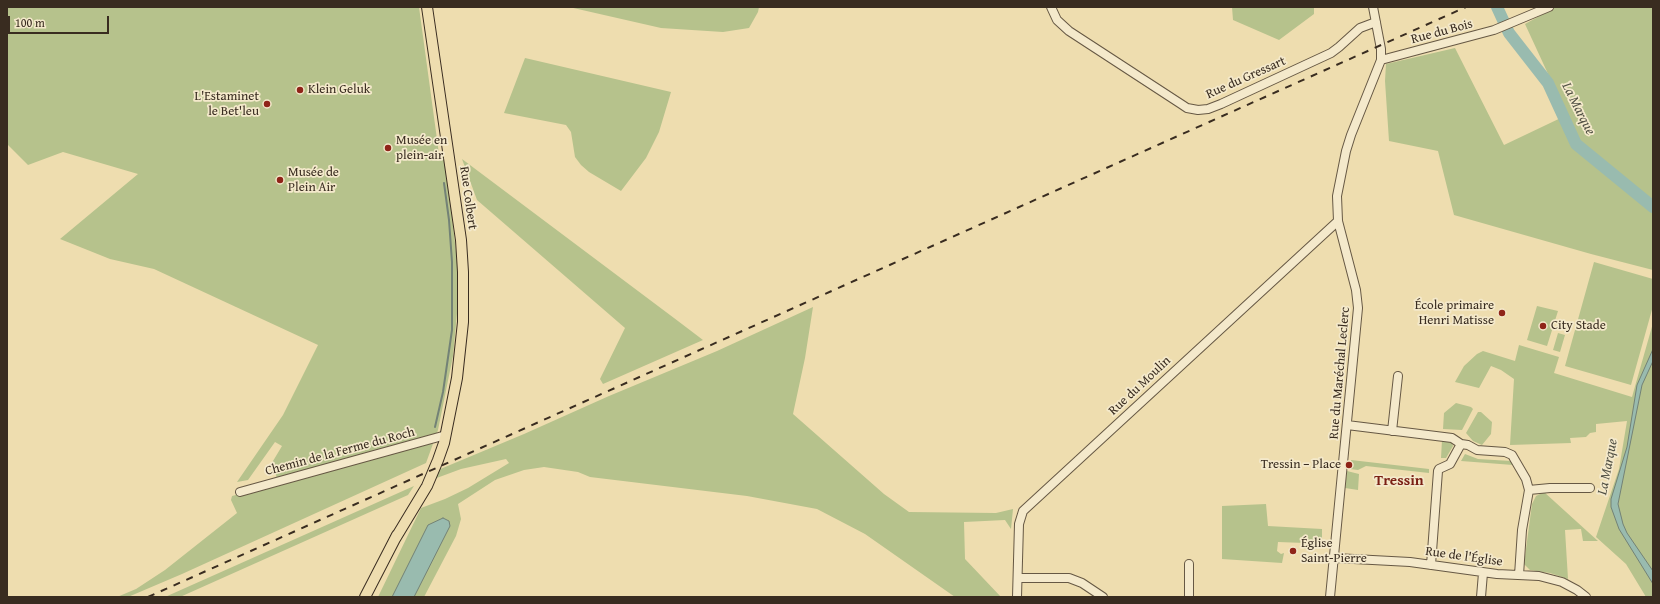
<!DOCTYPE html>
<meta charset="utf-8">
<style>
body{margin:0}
#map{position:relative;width:1660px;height:604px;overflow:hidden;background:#eeddaf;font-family:"Gentium Book Plus",serif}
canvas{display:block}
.frame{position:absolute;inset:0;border:8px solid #392c20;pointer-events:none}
.scale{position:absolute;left:8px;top:16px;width:101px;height:18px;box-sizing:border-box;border:2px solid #392c20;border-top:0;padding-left:5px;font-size:12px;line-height:14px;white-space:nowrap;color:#392c20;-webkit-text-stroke:3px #f4e9cb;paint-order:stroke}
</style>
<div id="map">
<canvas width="1660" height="604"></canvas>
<div class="frame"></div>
<div class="scale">100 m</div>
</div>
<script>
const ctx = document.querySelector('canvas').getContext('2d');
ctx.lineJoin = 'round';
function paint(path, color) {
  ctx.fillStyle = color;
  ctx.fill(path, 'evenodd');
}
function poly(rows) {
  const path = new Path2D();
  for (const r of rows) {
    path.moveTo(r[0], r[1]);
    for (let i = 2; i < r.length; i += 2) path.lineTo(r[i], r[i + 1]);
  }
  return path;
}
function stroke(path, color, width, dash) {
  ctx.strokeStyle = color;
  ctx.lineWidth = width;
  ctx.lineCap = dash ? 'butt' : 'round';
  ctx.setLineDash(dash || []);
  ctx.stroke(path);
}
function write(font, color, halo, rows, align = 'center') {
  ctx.font = font + ' "Gentium Book Plus",serif';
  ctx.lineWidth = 3.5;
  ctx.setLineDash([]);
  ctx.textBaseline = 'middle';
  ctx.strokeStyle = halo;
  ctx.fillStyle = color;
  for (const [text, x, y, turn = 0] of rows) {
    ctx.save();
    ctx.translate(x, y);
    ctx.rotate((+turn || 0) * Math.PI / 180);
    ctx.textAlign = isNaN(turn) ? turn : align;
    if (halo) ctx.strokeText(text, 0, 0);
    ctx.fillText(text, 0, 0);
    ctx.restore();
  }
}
paint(poly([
 [7,7,419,7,439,154,444,158,452,216,457,261,458,303,453,356,438,430,426,463,182,574,128,597,117,597,136,589,165,570,237,513,231,500,232,496,278,484,273,461,282,446,275,442,248,480,237,482,283,415,318,345,154,269,110,259,60,239,138,174,63,152,28,165,7,144],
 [569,7,759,7,758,12,749,28,723,32,661,28],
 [1232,7,1314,7,1314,14,1279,40,1233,20],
 [1556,7,1653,7,1653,270,1591,254,1454,215,1438,151,1389,141,1385,81,1386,64,1455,48,1504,145,1567,115,1525,24],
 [525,58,671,92,659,132,646,158,621,191,589,172,581,165,575,157,571,132,566,125,504,113],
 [462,159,674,318,703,340,603,384,600,379,625,328,477,200],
 [1594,262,1653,279,1653,306,1631,385,1565,366],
 [1537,306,1558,311,1547,346,1527,340],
 [813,307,805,358,793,414,884,494,909,512,996,513,1013,509,1011,529,1005,520,964,522,965,559,1001,597,955,597,865,534,817,509,747,496,590,477,578,472,544,467,524,470,495,480,458,504,461,519,456,536,424,597,378,597,421,508,445,499,468,488,509,463,506,459,461,469,434,479,438,470,524,434,609,396,717,351],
 [1653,323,1653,597,1646,597,1626,564,1596,537,1619,469,1627,421,1596,424,1596,432,1590,433,1586,437,1570,438,1571,443,1510,445,1514,379,1501,370,1491,366,1479,388,1455,382,1464,366,1477,354,1483,351,1515,361,1519,345,1559,357,1554,373,1632,397],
 [1558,333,1565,335,1560,352,1553,350],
 [1456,403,1471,407,1473,409,1462,430,1443,429,1444,413],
 [1478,412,1481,412,1492,422,1491,434,1482,445,1473,441,1466,433],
 [1442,440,1451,441,1453,446,1446,458,1441,458],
 [1465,454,1478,459,1511,461,1513,465,1461,461],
 [1351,460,1429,469,1429,473,1366,466,1358,470,1350,469],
 [1347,471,1359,474,1358,490,1345,488],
 [414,486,408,495,180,597,165,597],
 [1544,492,1598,541,1583,541,1581,529,1565,530,1568,579,1550,573,1530,570,1524,564,1532,504,1536,496],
 [1266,504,1268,526,1322,529,1322,546,1310,545,1308,549,1304,549,1305,543,1278,542,1277,551,1281,554,1284,553,1282,563,1222,559,1222,506]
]), '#b6c28c');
const water = poly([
 [1653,349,1653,361,1642,385,1618,504,1623,524,1627,533,1653,571,1653,584,1619,529,1611,507,1611,499,1627,447,1637,385,1653,349],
 [443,518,449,521,450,526,414,597,392,597,428,525,443,518]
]);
paint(water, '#99bbaf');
stroke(water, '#738276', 1);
stroke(poly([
 [435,427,443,392,452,330,452,262,449,220,444,183]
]), '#738276', 2);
stroke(poly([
 [1497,7,1509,33,1548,83,1576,144,1653,207]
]), '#99bbaf', 12);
const minor = poly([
 [1051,7,1057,20,1069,31,1181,104,1187,108,1198,110,1208,109,1221,104,1331,53,1339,47,1360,28,1376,22],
 [1381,60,1494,30,1549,7],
 [1347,425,1452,438,1461,444,1468,445,1477,450,1505,452,1512,455,1526,479,1529,490,1522,530,1519,575],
 [1392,431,1398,376],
 [1529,490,1550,488,1590,488],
 [240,492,446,435],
 [1335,558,1410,562,1497,574,1539,576,1562,582,1577,590,1586,597],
 [1189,564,1189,597],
 [1431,565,1438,471,1439,469,1450,464,1461,444],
 [1018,578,1069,578,1082,583,1103,597],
 [1017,597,1019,524,1023,511,1338,221],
 [1330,597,1358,308,1356,290,1338,221,1337,196,1346,151,1351,135,1381,60,1381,49,1373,7],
 [1481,597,1483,573]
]);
const major = poly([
 [395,539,427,486,438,460,444,443,457,378,463,322,463,272,461,240,427,7],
 [365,597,397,535]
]);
stroke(minor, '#665844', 10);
stroke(major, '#392c20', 12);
stroke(minor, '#f4e9cb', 8);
stroke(major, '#eeddaf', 10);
stroke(poly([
 [148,597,1466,7]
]), '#392c20', 2, [7, 7]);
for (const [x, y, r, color] of [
 [300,90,4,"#8f2418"],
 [267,104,4,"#8f2418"],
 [388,148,4,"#8f2418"],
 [280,180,4,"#8f2418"],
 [1502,313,4,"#8f2418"],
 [1543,326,4,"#8f2418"],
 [1349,465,4,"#8f2418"],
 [1293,551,4,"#8f2418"]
]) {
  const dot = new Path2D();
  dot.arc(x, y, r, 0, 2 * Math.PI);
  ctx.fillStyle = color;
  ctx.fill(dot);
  stroke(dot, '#f4e9cb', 1.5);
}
write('13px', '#392c20', '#f4e9cb', [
 ["Rue du Bois",1442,32,-15],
 ["Rue du Gressart",1246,78,-24],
 ["Rue Colbert",468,198,82],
 ["Rue du Maréchal Leclerc",1340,373,-85],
 ["Rue du Moulin",1140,386,-43],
 ["Chemin de la Ferme du Roch",340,452,-15],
 ["Rue de l'Église",1464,557,8]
]);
write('13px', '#392c20', '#f4e9cb', [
 ["Klein Geluk",308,90],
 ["L'Estaminet",259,97,"right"],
 ["le Bet'leu",259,112,"right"],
 ["Musée en",396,141],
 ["plein-air",396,156],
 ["Musée de",288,173],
 ["Plein Air",288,188],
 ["École primaire",1494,306,"right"],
 ["Henri Matisse",1494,321,"right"],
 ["City Stade",1551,326],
 ["Tressin – Place",1341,465,"right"],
 ["Église",1301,544],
 ["Saint-Pierre",1301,559]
], 'left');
write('italic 14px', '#515044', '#f4e9cb', [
 ["La Marque",1578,109,63],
 ["La Marque",1608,467,-79]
]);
write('bold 15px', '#7a1f14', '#f4e9cb', [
 ["Tressin",1399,481]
]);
</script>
